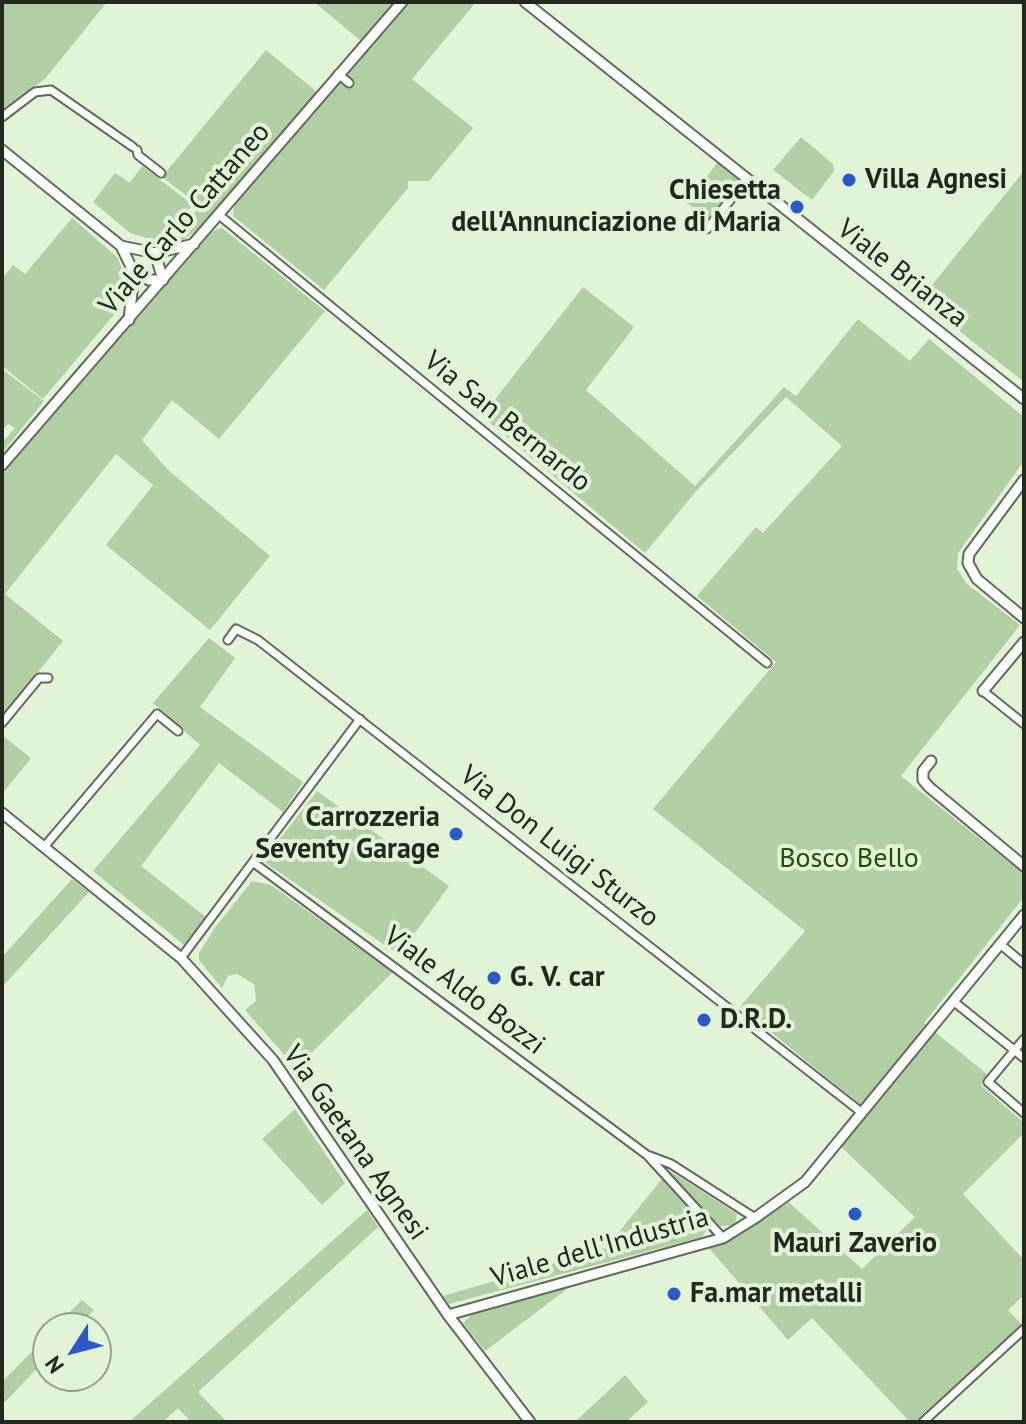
<!DOCTYPE html>
<style>
body{margin:0}
#map{position:relative;width:1026px;height:1424px;overflow:hidden;background:#e1f4d8;font-family:"PT Sans",sans-serif}
canvas{display:block}
.frame{position:absolute;inset:0;border:4px solid #22291f;pointer-events:none}
.north{position:absolute;left:32px;top:1312px;width:80px;height:80px;box-sizing:border-box;background:#e1f4d8;border:2px solid #95a38e;border-radius:50%;rotate:234deg;font-size:22px;font-weight:700;line-height:32px;text-align:center;color:#22291f}
.north::after{content:'';display:block;margin:auto;width:28px;height:36px;background:#2b5ac8;clip-path:polygon(50% 0,100% 100%,50% 72%,0 100%)}
</style>
<div id="map">
<canvas width="1026" height="1424"></canvas>
<div class="frame"></div>
<div class="north">N</div>
</div>
<script>
const ctx = document.querySelector('canvas').getContext('2d');
ctx.lineJoin = 'round';
function paint(path, color) {
  ctx.fillStyle = color;
  ctx.fill(path, 'evenodd');
}
function poly(rows) {
  const path = new Path2D();
  for (const r of rows) {
    path.moveTo(r[0], r[1]);
    for (let i = 2; i < r.length; i += 2) path.lineTo(r[i], r[i + 1]);
  }
  return path;
}
function stroke(path, color, width, dash) {
  ctx.strokeStyle = color;
  ctx.lineWidth = width;
  ctx.lineCap = dash ? 'butt' : 'round';
  ctx.setLineDash(dash || []);
  ctx.stroke(path);
}
function write(font, color, halo, rows, align = 'center') {
  ctx.font = font + ' "PT Sans",sans-serif';
  ctx.lineWidth = 8;
  ctx.setLineDash([]);
  ctx.textBaseline = 'middle';
  ctx.strokeStyle = halo;
  ctx.fillStyle = color;
  for (const [text, x, y, turn = 0] of rows) {
    ctx.save();
    ctx.translate(x, y);
    ctx.rotate((+turn || 0) * Math.PI / 180);
    ctx.textAlign = isNaN(turn) ? turn : align;
    if (halo) ctx.strokeText(text, 0, 0);
    ctx.fillText(text, 0, 0);
    ctx.restore();
  }
}
paint(poly([
 [2,2,107,2,45,79,2,110],
 [314,2,396,2,361,41],
 [408,2,476,2,412,79,473,128,429,181,408,181,408,188,324,290,233,216,234,205,339,80,347,85,344,74],
 [266,50,317,92,202,227,180,242,158,248,171,241,200,206,162,177],
 [801,137,833,164,834,171,812,200,773,170],
 [718,162,741,181,710,221,687,203],
 [142,166,193,205,166,237,157,241,130,233,93,202,115,173,130,183],
 [1023,172,1024,172,1024,382,920,300],
 [72,218,117,257,123,271,124,292,117,311,43,399,2,366,2,279,13,265,25,274],
 [222,228,325,311,219,439,172,400,142,440,167,469,270,556,210,630,106,545,153,485,116,454,5,594,63,641,2,717,2,474,213,231],
 [583,287,634,327,586,390,695,486,784,387,796,396,858,319,910,361,929,339,1024,417,1024,461,958,553,957,569,967,584,1020,625,901,776,1024,874,1024,897,924,1023,988,1075,981,1085,1024,1123,1024,1133,963,1194,1024,1260,1024,1295,1008,1310,1022,1325,915,1422,910,1422,812,1318,788,1340,708,1247,733,1238,789,1202,862,1269,915,1217,841,1147,868,1111,740,1007,805,931,653,809,776,662,697,596,756,527,763,533,842,446,786,397,698,489,645,553,482,416],
 [2,369,44,401,2,453,2,443,15,428,8,424,2,431],
 [209,638,235,658,200,707,303,782,283,812,219,763,141,866,206,917,184,945,93,871,200,745,153,703],
 [2,735,31,758,2,794],
 [317,791,449,886,399,955,263,861],
 [72,879,89,892,2,987,2,957],
 [252,881,271,885,393,972,296,1068,245,1010,256,1001,254,984,237,974,228,976,222,988,199,960,199,953,214,929],
 [295,1109,345,1183,322,1205,262,1139],
 [670,1171,737,1214,735,1225,720,1226,670,1179],
 [662,1179,703,1222,707,1229,702,1237,449,1304,443,1296,606,1248],
 [367,1210,378,1227,198,1392,227,1422,191,1422,178,1408,163,1422,129,1422],
 [571,1286,485,1351,463,1323,474,1313],
 [82,1300,94,1310,76,1328,54,1328],
 [48,1335,48,1357,2,1405,2,1382],
 [625,1375,648,1402,626,1422,575,1422]
]), '#b2cea5');
const minor = poly([
 [338,74,349,83],
 [2,117,35,92,51,90,133,147],
 [137,150,138,155,161,173],
 [219,215,767,663],
 [707,229,747,179],
 [228,640,236,629,258,640,861,1112],
 [983,691,1024,724],
 [2,723,39,678,48,678],
 [44,847,157,714,178,731],
 [254,863,647,1155,723,1238],
 [1000,944,1024,964],
 [181,958,360,719],
 [953,1001,1024,1058],
 [1024,1039,988,1082,1024,1113],
 [650,1156,671,1164,755,1218],
 [923,1422,1024,1329]
]);
const tertiary = poly([
 [525,2,1024,399],
 [2,150,121,246,155,253,194,244],
 [121,246,134,273,129,320],
 [155,253,163,280],
 [134,273,149,280,163,280],
 [2,465,402,2],
 [1024,480,969,554,968,563,977,579,1024,618],
 [983,691,1024,642],
 [931,761,923,771,923,780,929,787,1024,866],
 [2,813,181,958,273,1060,448,1315,530,1422],
 [448,1315,723,1238,755,1218,805,1182,1024,915]
]);
stroke(minor, '#5e6e56', 11);
stroke(tertiary, '#5e6e56', 13);
stroke(minor, '#fff', 7);
stroke(tertiary, '#fff', 9);
for (const [x, y, r, color] of [
 [849,180,8,"#2b5ac8"],
 [797,207,8,"#2b5ac8"],
 [456,834,8,"#2b5ac8"],
 [494,978,8,"#2b5ac8"],
 [704,1020,8,"#2b5ac8"],
 [855,1214,8,"#2b5ac8"],
 [674,1294,8,"#2b5ac8"]
]) {
  const dot = new Path2D();
  dot.arc(x, y, r, 0, 2 * Math.PI);
  ctx.fillStyle = color;
  ctx.fill(dot);
  stroke(dot, '#e1f4d8', 3);
}
write('bold 28px', '#22291f', '#e1f4d8', [
 ["Villa Agnesi",865,180],
 ["Chiesetta",781,191,"right"],
 ["dell'Annunciazione di Maria",781,223,"right"],
 ["Carrozzeria",440,818,"right"],
 ["Seventy Garage",440,850,"right"],
 ["G. V. car",510,978],
 ["D.R.D.",720,1020],
 ["Mauri Zaverio",855,1244,"center"],
 ["Fa.mar metalli",690,1294]
], 'left');
write('28px', '#22291f', '#e1f4d8', [
 ["Viale Carlo Cattaneo",185,219,-49],
 ["Viale Brianza",902,274,38],
 ["Via San Bernardo",507,422,39],
 ["Via Don Luigi Sturzo",559,847,38],
 ["Viale Aldo Bozzi",464,991,37],
 ["Via Gaetana Agnesi",355,1143,55],
 ["Viale dell'Industria",600,1248,-16]
]);
write('28px', '#254f06', '#e1f4d8', [
 ["Bosco Bello",849,859]
]);
</script>
